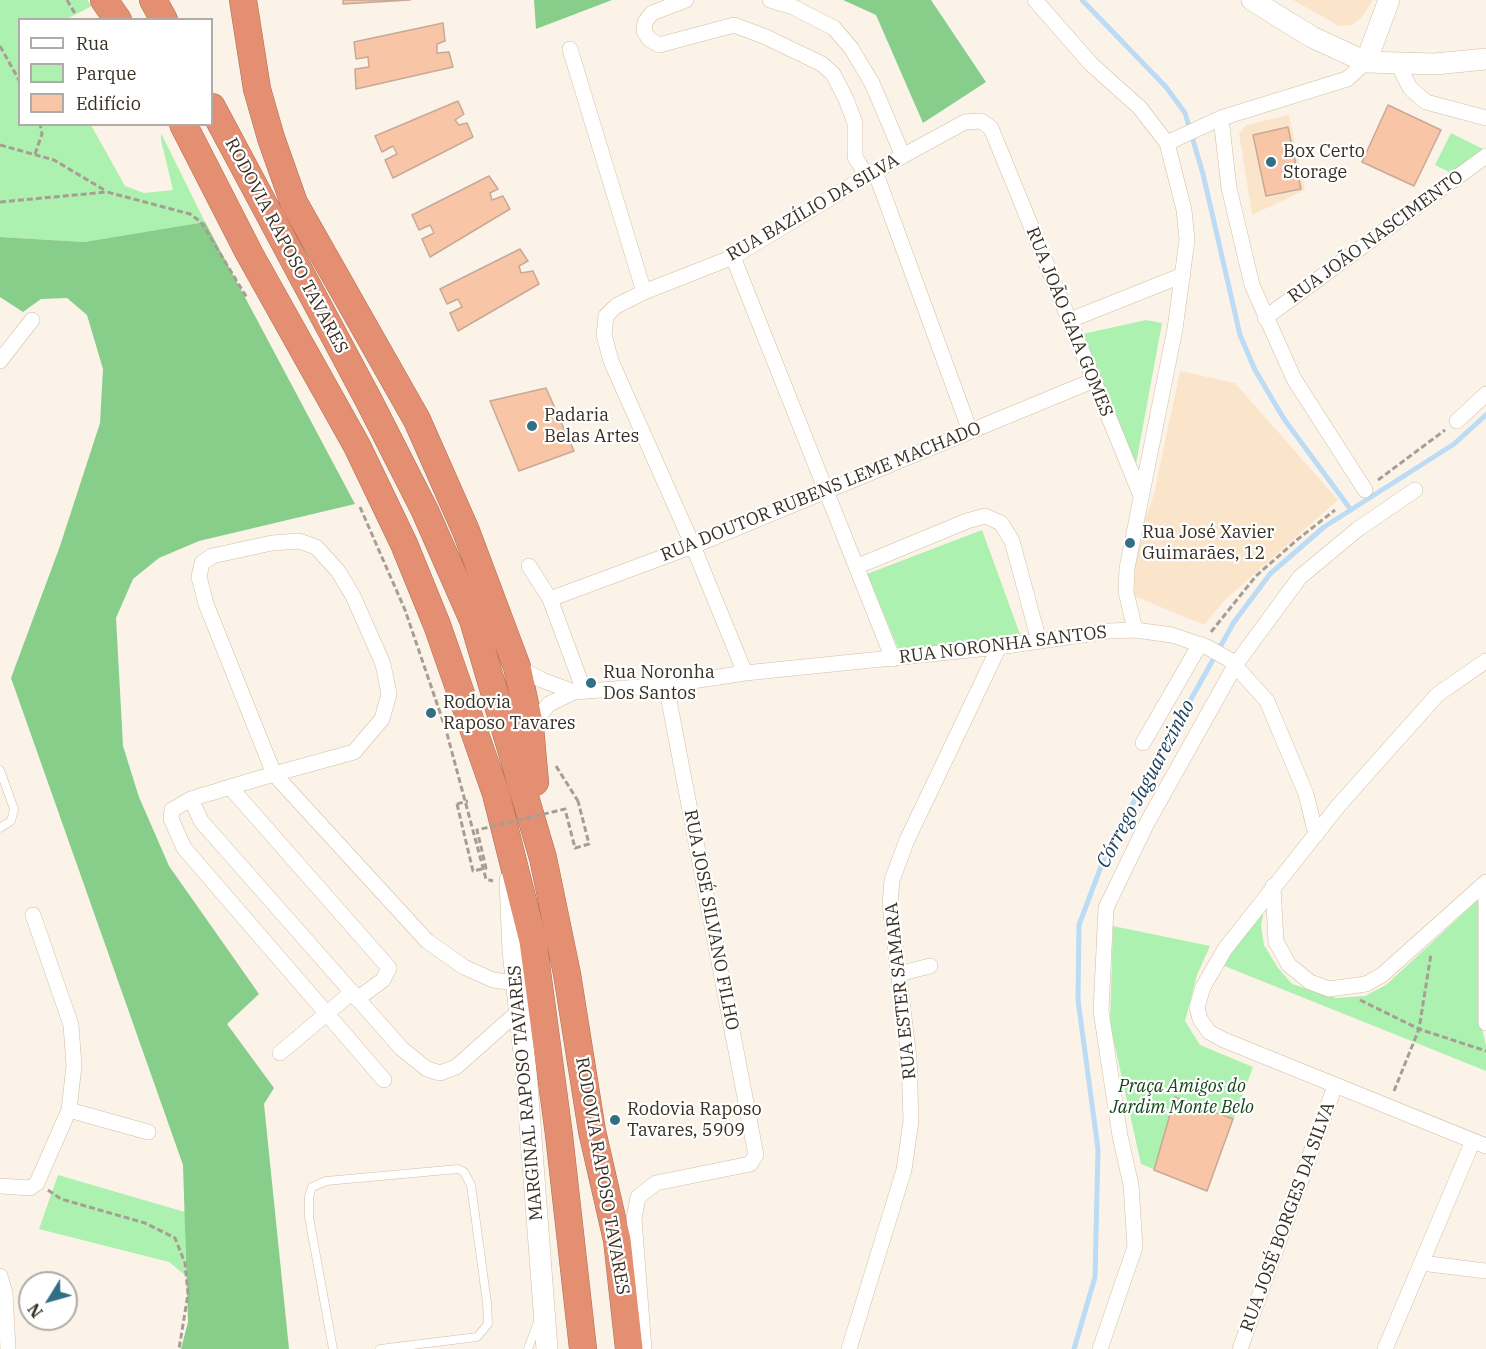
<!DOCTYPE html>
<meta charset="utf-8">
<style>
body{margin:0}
#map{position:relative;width:1486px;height:1349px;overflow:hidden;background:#fcf3e8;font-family:"IBM Plex Serif",serif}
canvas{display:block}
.legend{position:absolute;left:18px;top:18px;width:195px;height:108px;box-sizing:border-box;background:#fff;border:2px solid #afaca7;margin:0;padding:8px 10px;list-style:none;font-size:18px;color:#372f24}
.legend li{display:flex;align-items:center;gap:12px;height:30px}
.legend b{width:30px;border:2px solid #afaca7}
.north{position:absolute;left:18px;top:1271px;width:60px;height:60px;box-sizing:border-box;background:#fff;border:2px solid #afaca7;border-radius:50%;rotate:233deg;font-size:16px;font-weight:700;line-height:24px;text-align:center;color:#372f24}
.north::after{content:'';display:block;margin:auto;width:21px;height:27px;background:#316f85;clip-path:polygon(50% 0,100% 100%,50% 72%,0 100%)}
</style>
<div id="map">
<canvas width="1486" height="1349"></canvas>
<ul class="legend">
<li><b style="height:8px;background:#fff"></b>Rua</li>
<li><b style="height:16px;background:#acf1af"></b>Parque</li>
<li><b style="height:16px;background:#f8c5a6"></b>Edifício</li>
</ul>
<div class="north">N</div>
</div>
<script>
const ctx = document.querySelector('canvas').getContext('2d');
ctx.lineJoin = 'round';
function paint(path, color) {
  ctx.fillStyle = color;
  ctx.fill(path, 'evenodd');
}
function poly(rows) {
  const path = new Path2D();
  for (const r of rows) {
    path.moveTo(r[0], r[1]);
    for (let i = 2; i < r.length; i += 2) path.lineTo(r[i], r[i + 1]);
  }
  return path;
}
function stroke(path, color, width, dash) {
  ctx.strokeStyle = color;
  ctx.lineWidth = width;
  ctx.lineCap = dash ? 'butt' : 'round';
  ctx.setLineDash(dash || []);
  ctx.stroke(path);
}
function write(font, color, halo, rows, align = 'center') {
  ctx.font = font + ' "IBM Plex Serif",serif';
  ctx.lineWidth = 4.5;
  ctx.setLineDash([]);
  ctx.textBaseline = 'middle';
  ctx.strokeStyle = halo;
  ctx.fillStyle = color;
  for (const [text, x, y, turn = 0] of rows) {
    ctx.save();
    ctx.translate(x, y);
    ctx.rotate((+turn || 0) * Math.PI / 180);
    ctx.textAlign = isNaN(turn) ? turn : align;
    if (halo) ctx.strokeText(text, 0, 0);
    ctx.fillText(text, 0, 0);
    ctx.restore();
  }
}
paint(poly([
 [1293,0,1373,0,1362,17,1352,25,1339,26],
 [1289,115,1305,190,1252,215,1239,134,1246,125],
 [1180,371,1235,383,1338,500,1225,600,1204,625,1134,596,1135,548,1154,494]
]), '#fbe5ca');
paint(poly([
 [0,0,87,0,92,6,67,19,20,20,20,124,91,125,125,186,144,193,173,190,161,140,161,133,205,222,84,242,0,237],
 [1451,133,1485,150,1453,174,1435,165],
 [1146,320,1162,323,1136,464,1078,335],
 [982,530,1021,637,900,653,867,574],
 [1479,899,1478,1013,1486,1045,1486,1071,1222,965,1265,904,1261,926,1264,945,1278,968,1292,984,1336,998,1365,996,1386,985],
 [1113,926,1210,946,1197,975,1185,1021,1200,1045,1253,1067,1207,1191,1141,1164,1110,1024],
 [58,1175,185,1212,186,1276,169,1262,39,1229]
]), '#acf1af');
paint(poly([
 [534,0,612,0,536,29],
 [843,0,931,0,986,82,923,123,876,15],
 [205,222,355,504,199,541,159,558,133,579,116,618,123,746,139,797,169,866,259,994,227,1024,274,1088,264,1104,289,1349,181,1349,188,1322,183,1165,11,678,60,546,100,423,103,369,87,315,67,298,41,299,23,312,0,297,0,237,84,242]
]), '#87ce8a');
stroke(poly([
 [1082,0,1166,87,1185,113,1203,174,1240,335,1255,370,1284,419,1351,510],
 [1074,1349,1095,1277,1098,1149,1078,1000,1079,925,1108,848,1234,622,1270,574,1324,527,1454,444,1486,415]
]), '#bcdbf4', 5);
const building = poly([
 [343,0,410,0,343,4,343,0],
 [443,23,445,41,437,44,437,53,449,52,453,67,356,89,355,69,369,67,368,57,356,59,354,42,443,23],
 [458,101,464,114,455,120,459,125,467,123,473,137,393,178,385,160,397,154,393,146,382,152,375,136,458,101],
 [1388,105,1441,130,1414,186,1362,162,1388,105],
 [1288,127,1301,189,1266,196,1253,135,1288,127],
 [489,176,498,189,490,193,492,200,503,196,510,209,430,257,422,239,434,233,430,225,419,230,412,215,489,176],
 [520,249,528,261,519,266,521,273,533,271,539,284,458,331,450,313,462,307,458,299,447,304,440,289,520,249],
 [546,388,574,451,519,471,490,401,546,388],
 [1175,1097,1233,1119,1207,1191,1154,1170,1175,1097]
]);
paint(building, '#f8c5a6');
stroke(building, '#c8a997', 1.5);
const lane = poly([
 [0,770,14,809,11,821,0,828],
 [333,1349,309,1217,309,1197,312,1187,326,1181,458,1169,464,1172,471,1185,487,1303,488,1324,477,1337,380,1349],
 [528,1349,538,1322]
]);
const street = poly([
 [686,0,652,13,645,22,644,31,649,39,659,45,734,25,766,37,822,64,833,74,846,99,855,123,855,157,867,176],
 [770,0,793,7,834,28,851,48,872,83,903,156],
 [1035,0,1091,64,1140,108,1167,143,1184,210,1187,240,1175,329,1127,568,1126,592,1135,630],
 [570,49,644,292],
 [1398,64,1410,88,1426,102,1486,118],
 [1221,118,1229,188,1252,285,1294,379,1365,490],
 [1167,143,1221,118,1347,79,1366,62],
 [875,171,970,431],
 [733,257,893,659],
 [1265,318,1486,156],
 [1070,320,1183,275],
 [0,361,32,320],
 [1457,421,1486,394],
 [529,566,550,599,584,691],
 [858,566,967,521,985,516,1001,523,1012,541,1039,641],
 [550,599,693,546,1092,381],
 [1486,661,1438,694,1339,805,1225,949,1203,987,1197,1007,1200,1019,1209,1032,1224,1040,1486,1146],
 [517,667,542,680,574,692],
 [745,673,693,546,611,361,604,335,606,316,616,306,644,292,733,257,875,171,965,122,981,121,991,128,1141,496],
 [530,727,549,704,574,692,666,685,745,673,999,647,1109,631,1135,630,1172,635,1207,647,1230,660,1267,701,1306,794,1316,835],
 [1143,743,1200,644],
 [230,787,389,968,383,980,357,999],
 [191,799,172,810,171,819,184,848,384,1080],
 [1273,886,1276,942,1289,965,1310,982,1329,989,1366,984,1382,975,1486,882],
 [1486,898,1486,1023],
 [898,974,930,966],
 [516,983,493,980,464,967,427,941,274,774,206,604,199,577,202,563,212,556,272,543,299,541,316,547,338,571,353,596,383,664,389,694,382,719,354,752,274,774,230,787,211,793,203,795,191,799,201,821,402,1049,427,1069,440,1073,456,1067,519,1011],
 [280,1053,351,993],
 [69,1110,148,1132],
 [0,1186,30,1188,37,1183,69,1110,74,1066,71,1025,33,915],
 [1421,1263,1486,1271],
 [0,1276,5,1293,8,1349],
 [644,1349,634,1219,638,1197,656,1183,750,1164,756,1155,666,685],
 [849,1349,904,1170,911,1121,909,1058,890,905,892,880,907,840,999,647],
 [1100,1349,1135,1247,1131,1185,1120,1136,1101,1011,1106,908,1147,823,1236,664,1300,577,1358,529,1415,490],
 [1240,1349,1335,1086],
 [1385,1349,1473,1141]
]);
const secondary = poly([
 [1252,0,1312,37,1366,62,1435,64,1486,59],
 [1366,62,1389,0],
 [510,880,513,951,526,1072,547,1349]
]);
const highway = poly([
 [104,0,118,20],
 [153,0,164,20],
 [243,0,257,89,271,138,294,203,417,420,466,531,517,667,530,727,535,782],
 [212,107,369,401,425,511,473,620,543,858,567,974,592,1131,617,1240,629,1349],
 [183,124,249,253,357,446,404,544,437,625,496,794,533,941,559,1135,583,1349]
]);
stroke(lane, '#d2bca2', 9);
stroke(street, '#d2bca2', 16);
stroke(secondary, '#d2bca2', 22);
stroke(highway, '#a86d57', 28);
stroke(poly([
 [67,0,76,15],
 [0,46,20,82],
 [0,145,54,160,106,191],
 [35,154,42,134,40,124],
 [0,202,107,192,190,214,201,222,247,298],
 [1378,480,1445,430],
 [360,507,405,610,446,730,486,879,493,881],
 [1211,632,1256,576,1298,539,1335,510],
 [556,766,578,801],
 [457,804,468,801],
 [1360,1000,1419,1029,1486,1051],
 [1394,1091,1419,1029,1431,954],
 [48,1190,61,1199,145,1223,175,1238,185,1263,188,1294,179,1349]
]), '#a79e93', 3, [6, 3]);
stroke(lane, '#fff', 8);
stroke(street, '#fff', 15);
stroke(secondary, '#fff', 21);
stroke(highway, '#e58f72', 27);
stroke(poly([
 [457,804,473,871,486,868,477,830,565,809,575,848,589,844,578,801]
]), '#a79e93', 3, [6, 3]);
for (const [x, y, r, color] of [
 [1271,162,6,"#316f85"],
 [532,426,6,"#316f85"],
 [1130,543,6,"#316f85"],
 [591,683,6,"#316f85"],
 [431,713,6,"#316f85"],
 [615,1120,6,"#316f85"]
]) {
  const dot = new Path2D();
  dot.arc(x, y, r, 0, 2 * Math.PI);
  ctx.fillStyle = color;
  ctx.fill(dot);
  stroke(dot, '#fff', 2);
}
write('18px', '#372f24', '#fff', [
 ["Box Certo",1283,152],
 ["Storage",1283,173],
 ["Padaria",544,416],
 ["Belas Artes",544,437],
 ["Rua José Xavier",1142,533],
 ["Guimarães, 12",1142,554],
 ["Rua Noronha",603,673],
 ["Dos Santos",603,694],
 ["Rodovia",443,703],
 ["Raposo Tavares",443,724],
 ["Rodovia Raposo",627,1110],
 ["Tavares, 5909",627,1131]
], 'left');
write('18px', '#372f24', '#fff', [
 ["RUA BAZÍLIO DA SILVA",813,208,-30],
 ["RUA JOÃO NASCIMENTO",1376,237,-36],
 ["RODOVIA RAPOSO TAVARES",286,246,62],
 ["RUA JOÃO GAIA GOMES",1069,322,68],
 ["RUA DOUTOR RUBENS LEME MACHADO",821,492,-22],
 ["RUA NORONHA SANTOS",1003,645,-7],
 ["RUA JOSÉ SILVANO FILHO",711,920,79],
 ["RUA ESTER SAMARA",901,991,-96],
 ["MARGINAL RAPOSO TAVARES",526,1093,-95],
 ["RODOVIA RAPOSO TAVARES",602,1176,80],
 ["RUA JOSÉ BORGES DA SILVA",1288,1217,-70]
]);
write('italic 18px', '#14461a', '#fff', [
 ["Praça Amigos do",1182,1087],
 ["Jardim Monte Belo",1182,1108]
]);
write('italic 20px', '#1e415a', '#fff', [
 ["Córrego Jaguarezinho",1146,784,-62]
]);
</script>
